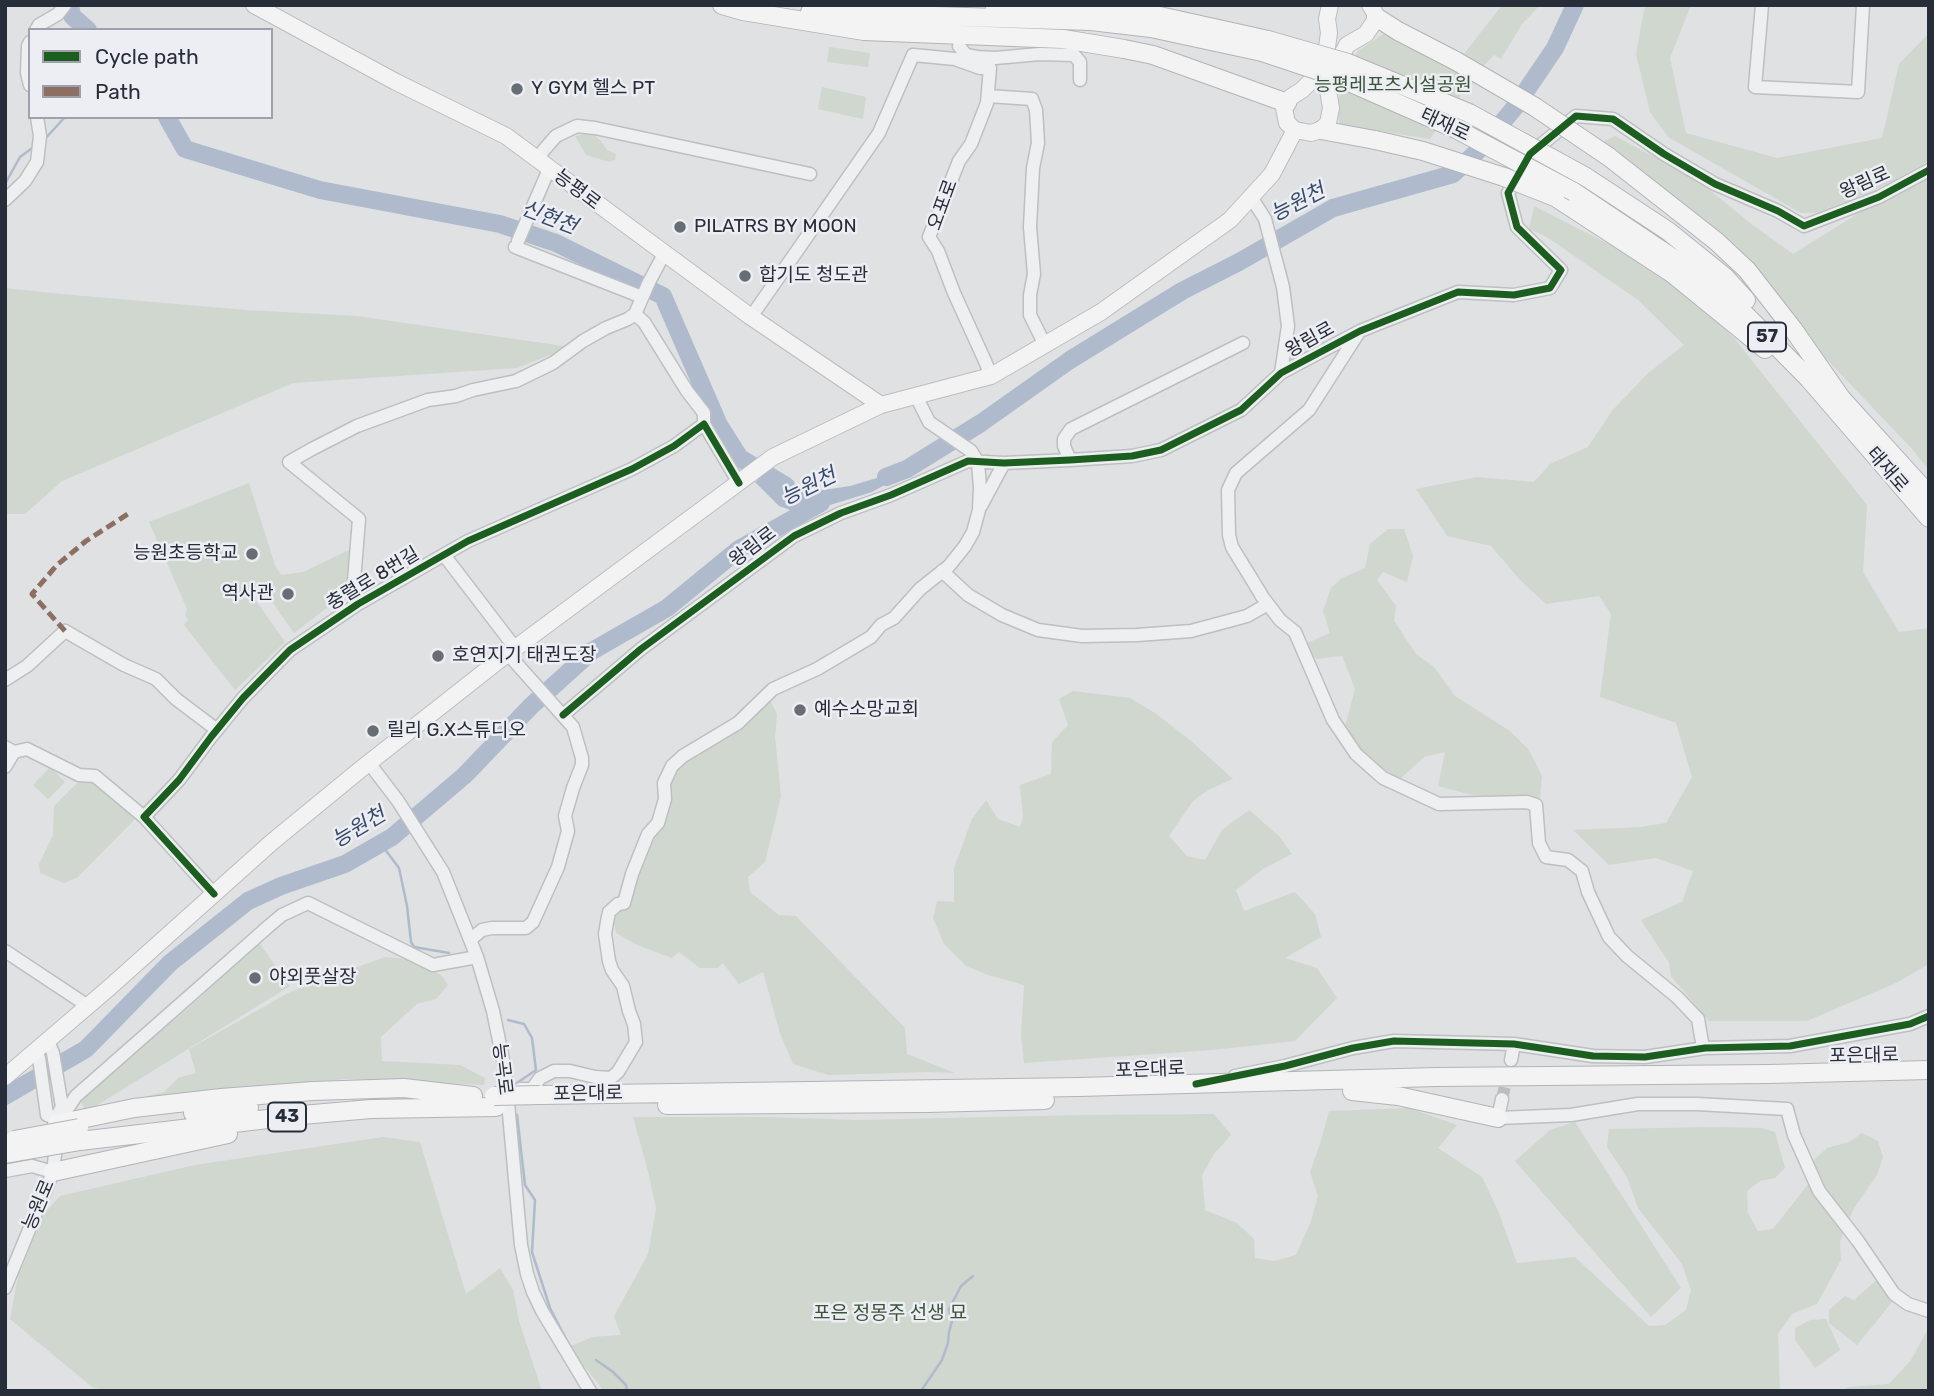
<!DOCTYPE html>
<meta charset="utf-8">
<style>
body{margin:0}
#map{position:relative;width:1934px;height:1396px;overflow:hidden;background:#dfe1e3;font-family:Rubik,sans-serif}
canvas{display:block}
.frame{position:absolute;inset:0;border:7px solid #282d3a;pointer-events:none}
.legend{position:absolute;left:28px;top:28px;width:245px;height:91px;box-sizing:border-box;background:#eceef3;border:2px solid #9ea1a9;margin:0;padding:9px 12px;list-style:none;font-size:21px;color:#282d3a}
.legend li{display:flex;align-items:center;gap:14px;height:35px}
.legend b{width:35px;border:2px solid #9ea1a9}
</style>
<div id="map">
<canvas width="1934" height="1396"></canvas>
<div class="frame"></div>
<ul class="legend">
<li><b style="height:9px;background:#1b5e20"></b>Cycle path</li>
<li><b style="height:9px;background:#8d6e63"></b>Path</li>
</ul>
</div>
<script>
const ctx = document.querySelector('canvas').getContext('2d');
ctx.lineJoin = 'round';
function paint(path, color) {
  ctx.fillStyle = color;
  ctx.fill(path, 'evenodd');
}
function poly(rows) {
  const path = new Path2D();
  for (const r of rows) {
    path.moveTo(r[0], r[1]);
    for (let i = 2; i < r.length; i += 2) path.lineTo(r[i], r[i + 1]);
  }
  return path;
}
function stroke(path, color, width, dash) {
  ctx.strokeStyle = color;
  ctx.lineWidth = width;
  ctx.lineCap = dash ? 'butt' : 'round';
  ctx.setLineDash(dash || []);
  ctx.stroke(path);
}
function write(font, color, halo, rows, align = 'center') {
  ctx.font = font + ' Rubik,"Noto Sans KR",sans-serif';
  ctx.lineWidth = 5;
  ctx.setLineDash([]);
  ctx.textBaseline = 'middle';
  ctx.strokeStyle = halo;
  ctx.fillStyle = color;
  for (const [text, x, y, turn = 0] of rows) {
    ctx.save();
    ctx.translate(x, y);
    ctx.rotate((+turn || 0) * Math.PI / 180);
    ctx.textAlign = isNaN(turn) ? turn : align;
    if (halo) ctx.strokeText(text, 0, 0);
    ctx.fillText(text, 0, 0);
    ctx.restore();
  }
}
paint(poly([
 [1502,5,1539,6,1522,24,1501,59,1494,55,1472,79,1430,139,1339,125,1339,98,1346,72,1358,51,1388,31,1454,67],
 [1647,5,1691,5,1670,58,1686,133,1777,158,1882,138,1899,64,1929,33,1929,161,1881,187,1816,213,1801,213,1668,137,1650,112,1636,54,1644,10],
 [829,47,870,53,868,67,827,62],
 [822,87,866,97,863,119,818,109],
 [585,134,593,134,601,141,607,150,616,154,615,160,609,162,586,155,575,136],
 [1615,136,1696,179,1754,226,1793,254,1859,213,1929,176,1929,470,1912,449,1781,311,1600,143],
 [1534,206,1669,275,1734,338,1867,505,1863,572,1899,632,1929,628,1929,964,1896,983,1807,1021,1709,1021,1671,976,1669,963,1641,920,1682,902,1693,871,1656,858,1609,865,1573,830,1641,827,1666,823,1692,777,1676,723,1600,697,1611,614,1599,596,1546,604,1521,581,1491,546,1447,536,1416,489,1477,477,1534,482,1550,464,1588,447,1612,411,1647,374,1684,345,1638,300,1547,237,1529,229],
 [5,288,61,294,246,310,357,316,570,347,517,368,293,383,62,481,25,514,5,514],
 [249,483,275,565,281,575,303,572,347,551,352,550,350,590,294,633,262,587,252,595,285,642,235,690,184,625,188,620,185,615,187,609,149,522],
 [1388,529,1404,529,1413,556,1407,582,1383,572,1377,580,1396,606,1394,621,1416,654,1434,667,1455,696,1510,731,1529,750,1542,776,1540,799,1472,795,1438,786,1445,752,1424,757,1399,780,1361,752,1345,727,1355,689,1342,656,1316,659,1305,644,1330,633,1323,611,1331,588,1342,578,1365,568,1370,544],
 [1073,691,1130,698,1155,713,1191,741,1233,779,1208,790,1193,801,1169,836,1187,856,1205,860,1222,830,1249,810,1279,836,1292,854,1263,869,1236,890,1244,911,1295,892,1315,914,1321,937,1285,958,1317,968,1337,998,1295,1041,1212,1050,1024,1063,1021,1035,1024,985,988,975,966,966,944,944,933,918,937,901,954,902,954,868,972,819,986,800,998,819,1020,827,1023,817,1020,785,1051,774,1052,742,1068,725,1059,699],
 [764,701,771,702,777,714,775,737,781,796,765,862,748,877,750,892,779,915,796,916,905,1028,907,1054,955,1073,925,1072,828,1075,793,1064,780,1033,763,972,739,984,723,963,718,968,700,968,679,952,672,958,637,945,616,933,614,923,618,908,627,902,667,783,675,766],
 [50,767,65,782,48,799,33,785],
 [83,777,94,780,137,817,78,877,64,883,40,873,39,864,53,835,54,806],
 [259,943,290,986,91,1109,84,1108,79,1098,191,1006],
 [385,957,407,959,441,975,448,985,436,999,417,1004,381,1037,382,1061,460,1065,485,1078,484,1085,346,1079,201,1092,99,1108,164,1092,178,1078,196,1073,189,1049,290,992],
 [1409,1108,1457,1125,1438,1148,1482,1177,1499,1213,1517,1263,1575,1257,1649,1326,1665,1325,1686,1310,1691,1290,1682,1264,1638,1208,1627,1177,1607,1147,1609,1129,1712,1127,1762,1128,1775,1132,1785,1168,1775,1178,1760,1181,1747,1191,1748,1213,1758,1231,1773,1229,1809,1183,1815,1159,1827,1148,1849,1142,1862,1133,1878,1141,1883,1157,1877,1175,1854,1208,1840,1241,1841,1260,1817,1304,1792,1314,1778,1334,1780,1391,604,1391,569,1347,592,1337,621,1335,614,1316,648,1254,656,1208,648,1171,633,1117,762,1117,857,1120,1083,1115,1214,1114,1231,1135,1214,1154,1202,1175,1205,1210,1237,1223,1254,1239,1255,1258,1274,1261,1296,1255,1311,1221,1318,1196,1310,1172,1321,1141,1329,1111],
 [1575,1122,1681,1288,1651,1317,1515,1161,1550,1130],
 [383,1137,420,1142,466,1294,500,1268,513,1290,519,1321,542,1391,106,1391,92,1387,10,1319,18,1276,44,1214,60,1196,195,1165],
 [1877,1280,1882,1280,1893,1301,1857,1345,1829,1323,1829,1310,1845,1296,1856,1301,1855,1299,1857,1297],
 [1826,1319,1840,1350,1815,1368,1795,1340,1795,1328,1810,1320],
 [1929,1327,1929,1391,1841,1391,1849,1387,1889,1384,1911,1360]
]), '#cfd7cf');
paint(poly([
 [926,457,904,474,872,492,801,514,779,506,755,482,770,471,796,486,817,491,850,486,907,469]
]), '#afbbcc');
stroke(poly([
 [43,141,65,117],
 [5,184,20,157,35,146],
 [381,844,399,868,407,906,411,942,414,947,449,953],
 [508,1020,524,1024,532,1038,536,1070,514,1085],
 [517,1115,525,1185,535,1200,532,1252,550,1308,567,1341],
 [596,1360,613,1372,626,1385,627,1391],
 [921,1391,942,1360,948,1343,949,1332,952,1321,949,1309,961,1286,973,1276]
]), '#afbbcc', 2.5);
stroke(poly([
 [70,5,72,16,88,30],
 [167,117,185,149,320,190,500,224,556,243,663,296,719,425,740,458,786,486],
 [886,477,907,469,981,423,1070,360,1182,291,1239,262,1333,208,1453,174,1481,148,1515,107,1555,48,1575,5],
 [5,1096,86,1049,170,963,248,901,281,886,345,864,392,837,465,775,531,706,592,651,667,608,739,549,821,503]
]), '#afbbcc', 18);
stroke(poly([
 [1502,1099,1509,1069]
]), '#babdc1', 12, [12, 6]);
const minor = poly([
 [1762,5,1755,87,1858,92,1863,5],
 [36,30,39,25,58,14,65,5],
 [30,42,28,46,27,73,30,85],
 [959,46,966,55,977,57,990,68,987,103,971,144,959,161,929,237,938,251,954,293,985,361,991,376],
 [977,57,995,58,1040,54,1074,55,1080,62,1080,80],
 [988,96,1032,99,1036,110,1038,143,1033,168,1030,227,1034,274,1030,295,1030,315,1045,345],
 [537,158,556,136,577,126,595,128,810,174],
 [1251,197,1265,219,1283,287,1288,326,1281,373],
 [5,200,25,181,37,162,40,136,37,117],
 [518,241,549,169],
 [515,247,642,297],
 [635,314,649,282,664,254],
 [751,317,879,133,913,55,955,59,980,68,990,68],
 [1070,460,1064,446,1064,439,1071,429,1243,343],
 [981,506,1004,463],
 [444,555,516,649],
 [942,571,968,595,1002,615,1038,630,1082,636,1137,635,1191,631,1247,616,1268,604],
 [1261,595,1280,620,1295,632,1333,720,1356,754,1383,778,1439,804,1527,802,1536,805,1539,843,1546,857,1568,860,1582,871,1588,892,1609,937,1627,956,1677,997,1698,1019,1703,1048],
 [1262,596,1232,547,1229,535,1228,490,1236,473,1309,410,1359,332],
 [358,604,354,581,359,519,289,462,312,449,357,426,428,400,456,396,473,390,516,381,553,363,583,341,606,328,628,319,635,314,644,322,687,391,704,413,704,424],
 [5,680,27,666,65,631,124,665,156,679,176,699,217,730],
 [563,715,641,649,794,536,841,513,891,495,968,461,1004,463,1070,460,1132,456,1161,450,1241,410,1281,373,1360,331,1458,292,1514,295,1550,288,1561,270,1517,227,1508,193,1530,154,1576,116,1613,119,1664,154,1715,184,1778,211,1804,226,1879,197,1929,170],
 [5,747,14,752,5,767],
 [14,752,27,749,79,775,95,776,144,817],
 [369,763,398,801,443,872,477,957,493,1011,505,1070,521,1245,527,1274,533,1292,542,1311,590,1391],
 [214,894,144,817,179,780,211,737,243,698,290,650,358,604,468,541,632,469,674,446,704,424,739,483],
 [470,940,482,930,492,928,526,928,533,922,558,867,568,831,565,816,573,788,582,765,582,758,573,727,508,654],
 [5,951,88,1006],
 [48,1041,53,1053,62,1107,57,1116],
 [31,1055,39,1058,47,1115,56,1118],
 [1511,1060,1514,1044],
 [1235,1076,1285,1066,1353,1048,1394,1041,1514,1044,1593,1056,1645,1057,1705,1048,1790,1046,1910,1024,1929,1016],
 [520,1089,532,1089,540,1078,554,1071,570,1071,595,1077,611,1078,618,1072,636,1042,634,1024,629,1011,623,986,612,970,609,961,605,934,607,922,609,912,618,904,624,903,632,874,648,834,658,823,665,799,664,783,672,766,683,756,738,723,773,689,817,669,871,637,881,625,894,618,920,589,949,566,965,546,973,532,979,510,980,488,978,462,971,451,929,422,916,396],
 [1502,1099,1498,1118,1571,1115,1638,1104,1697,1104,1787,1109,1794,1135,1819,1191,1858,1241,1894,1294,1908,1304,1929,1311],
 [57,1124,76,1096,192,994,270,925,282,915,308,903,433,965,477,957],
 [5,1171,32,1166,53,1172],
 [5,1288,53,1172,57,1137]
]);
const major = poly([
 [254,5,396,82,506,136,751,317,881,405],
 [1330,5,1327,19,1329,33,1327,47,1313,79,1302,90,1291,97,1284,108,1287,123,1295,130,1311,133,1321,130,1328,123,1331,108,1328,90,1331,76,1347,45,1366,34,1376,19,1376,15,1370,5],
 [5,1077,110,987,272,842,361,769,502,658,773,457,881,405,991,376,1101,312,1230,220,1272,174,1295,130]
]);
const highway = poly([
 [722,5,743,11,864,31,1063,39,1124,49,1153,55,1287,103],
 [995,7,1089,8,1155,15,1268,40],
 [810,12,1091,21,1151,28,1262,52],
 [1376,17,1398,31,1456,61],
 [1321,130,1375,140],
 [1609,157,1716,241,1747,270,1793,329,1841,398],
 [1586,177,1668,231,1725,277,1746,300],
 [1574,192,1722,291,1809,379,1929,518],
 [1555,197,1673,274,1765,349],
 [1841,398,1929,495],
 [1352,1091,1398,1096,1498,1118],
 [540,1095,1079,1087,1436,1077,1769,1074,1929,1070],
 [667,1105,927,1103,1045,1100],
 [193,1113,249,1108],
 [57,1124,134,1108,221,1098,313,1091,404,1088,473,1096],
 [80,1141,302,1115,371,1109,496,1107],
 [53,1172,228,1134]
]);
stroke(minor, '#bdbfc1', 15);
stroke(major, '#bcbdc0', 18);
stroke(highway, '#b1b4b8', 20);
stroke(minor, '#eeeff0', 12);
stroke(major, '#f3f3f4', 16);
stroke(highway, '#f3f3f4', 18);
const highwayBridge = poly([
 [1268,40,1348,63,1469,113,1586,177],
 [1262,52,1340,78,1456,129,1574,192],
 [1456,61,1535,107,1609,157],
 [1375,140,1423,151,1504,177,1555,197],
 [494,1096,540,1095],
 [14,1140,79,1128],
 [5,1154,80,1141]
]);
stroke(highwayBridge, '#b1b4b8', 20, []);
stroke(highwayBridge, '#f3f3f4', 18);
stroke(poly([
 [65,631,32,594,57,565,86,541,131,512]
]), '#8d6e63', 5, [10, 5]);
stroke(poly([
 [563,715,641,649,794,536,841,513,891,495,968,461,1004,463,1070,460,1132,456,1161,450,1241,410,1281,373,1360,331,1458,292,1514,295,1550,288,1561,270,1517,227,1508,193,1530,154,1576,116,1613,119,1664,154,1715,184,1778,211,1804,226,1879,197,1929,170],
 [214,894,144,817,179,780,211,737,243,698,290,650,358,604,468,541,632,469,674,446,704,424,739,483],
 [1196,1084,1285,1066,1353,1048,1394,1041,1514,1044,1593,1056,1645,1057,1705,1048,1790,1046,1910,1024,1929,1016]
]), '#1b5e20', 7);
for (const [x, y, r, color] of [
 [517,89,7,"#686c75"],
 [680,227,7,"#686c75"],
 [745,276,7,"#686c75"],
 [252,554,7,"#686c75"],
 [288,594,7,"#686c75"],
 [438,656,7,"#686c75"],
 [800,710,7,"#686c75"],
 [373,731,7,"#686c75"],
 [255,978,7,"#686c75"]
]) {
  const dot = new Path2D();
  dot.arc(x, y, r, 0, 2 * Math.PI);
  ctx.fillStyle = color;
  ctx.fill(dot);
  stroke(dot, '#eceef3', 2.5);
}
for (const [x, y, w] of [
 [1767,337,38],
 [287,1117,38]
]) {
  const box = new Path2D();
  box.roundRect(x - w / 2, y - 14.5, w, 29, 5);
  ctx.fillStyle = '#eceef3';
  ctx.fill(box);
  stroke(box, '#282d3a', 2);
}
write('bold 18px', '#282d3a', null, [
 ["57",1767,337],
 ["43",287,1117]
]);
write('19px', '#3a5437', '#eceef3', [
 ["능평레포츠시설공원",1393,86],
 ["포은 정몽주 선생 묘",890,1314]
]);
write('19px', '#282d3a', '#eceef3', [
 ["Y GYM 헬스 PT",531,89],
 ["PILATRS BY MOON",694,227],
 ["합기도 청도관",759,276],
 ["능원초등학교",238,554,"right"],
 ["역사관",274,594,"right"],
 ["호연지기 태권도장",452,656],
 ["예수소망교회",814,710],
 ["릴리 G.X스튜디오",387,731],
 ["야외풋살장",269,978]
], 'left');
write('19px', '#282d3a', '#eceef3', [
 ["태재로",1445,125,25],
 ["왕림로",1865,183,-24],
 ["능평로",577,190,37],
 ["오포로",943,205,-70],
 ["왕림로",1310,340,-29],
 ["태재로",1887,470,49],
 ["왕림로",753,547,-37],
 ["충렬로 8번길",373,579,-31],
 ["포은대로",1864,1056,-1],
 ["능곡로",502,1069,83],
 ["포은대로",1150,1070,-2],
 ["포은대로",588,1094,-1],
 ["능원로",39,1205,-67]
]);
write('italic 21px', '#374a69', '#eceef3', [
 ["능원천",1298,203,-27],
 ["신현천",549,218,21],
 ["능원천",809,487,-26],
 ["능원천",359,828,-31]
]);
</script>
